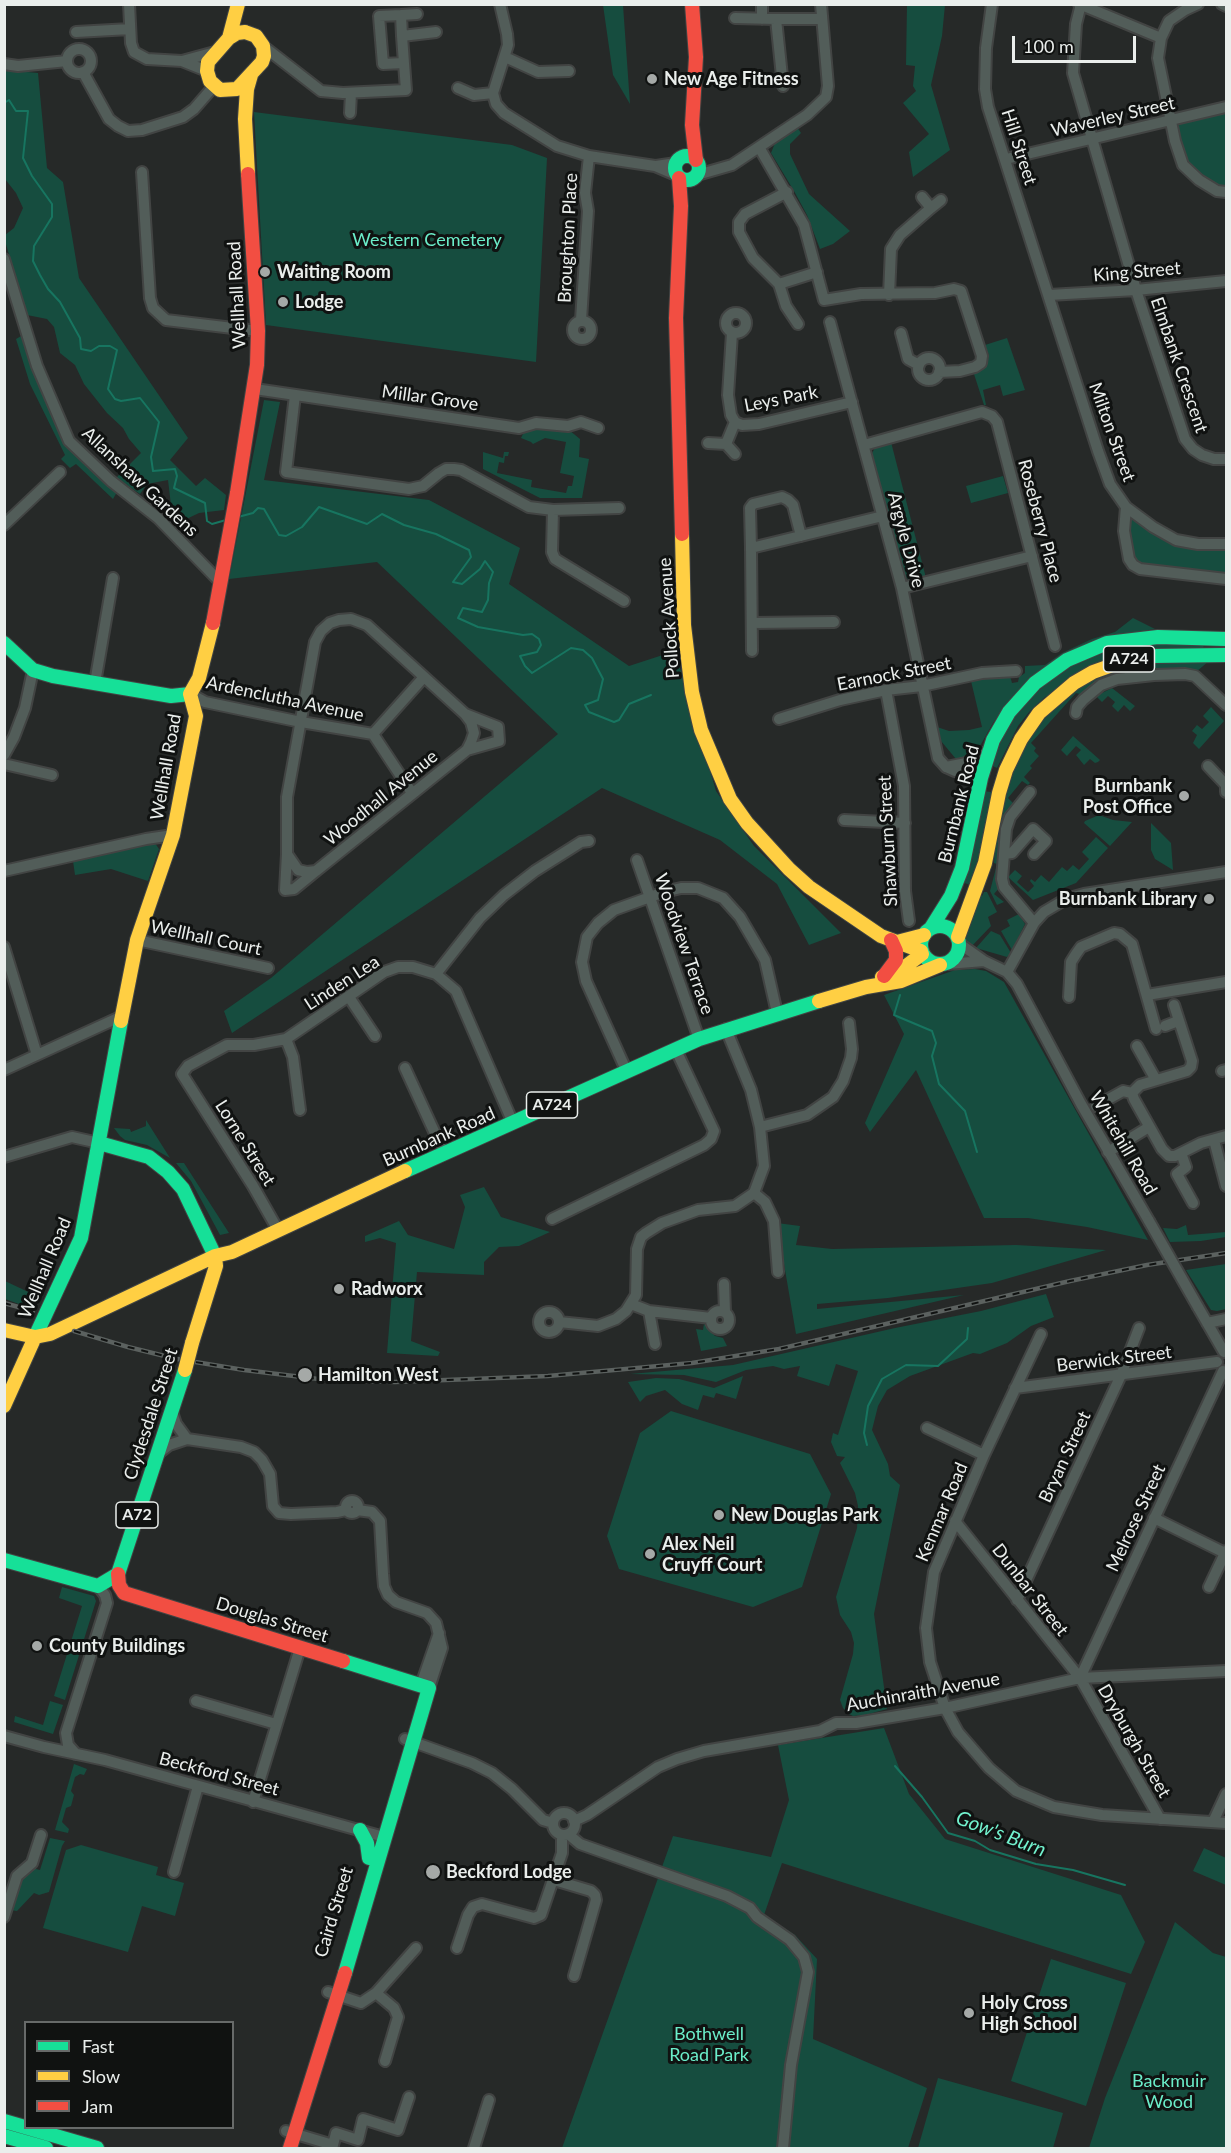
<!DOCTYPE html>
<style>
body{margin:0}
#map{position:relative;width:1231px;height:2153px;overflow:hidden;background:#262928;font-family:Lato,sans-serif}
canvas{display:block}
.frame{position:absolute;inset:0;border:6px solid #eaeeec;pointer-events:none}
.legend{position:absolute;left:24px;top:2021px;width:210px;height:108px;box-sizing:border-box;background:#101211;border:2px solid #676a69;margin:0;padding:8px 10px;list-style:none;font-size:18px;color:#eaeeec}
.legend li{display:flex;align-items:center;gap:12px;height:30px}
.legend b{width:30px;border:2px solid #676a69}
.scale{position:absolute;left:1012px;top:36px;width:124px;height:27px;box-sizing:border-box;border:3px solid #eaeeec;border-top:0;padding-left:8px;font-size:18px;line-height:21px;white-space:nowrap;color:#eaeeec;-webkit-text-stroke:4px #101211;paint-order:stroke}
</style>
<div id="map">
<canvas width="1231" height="2153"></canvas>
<div class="frame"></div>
<ul class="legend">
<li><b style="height:8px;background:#16e098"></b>Fast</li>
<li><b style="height:8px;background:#ffcf43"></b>Slow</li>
<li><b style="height:8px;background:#f24e42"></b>Jam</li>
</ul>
<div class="scale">100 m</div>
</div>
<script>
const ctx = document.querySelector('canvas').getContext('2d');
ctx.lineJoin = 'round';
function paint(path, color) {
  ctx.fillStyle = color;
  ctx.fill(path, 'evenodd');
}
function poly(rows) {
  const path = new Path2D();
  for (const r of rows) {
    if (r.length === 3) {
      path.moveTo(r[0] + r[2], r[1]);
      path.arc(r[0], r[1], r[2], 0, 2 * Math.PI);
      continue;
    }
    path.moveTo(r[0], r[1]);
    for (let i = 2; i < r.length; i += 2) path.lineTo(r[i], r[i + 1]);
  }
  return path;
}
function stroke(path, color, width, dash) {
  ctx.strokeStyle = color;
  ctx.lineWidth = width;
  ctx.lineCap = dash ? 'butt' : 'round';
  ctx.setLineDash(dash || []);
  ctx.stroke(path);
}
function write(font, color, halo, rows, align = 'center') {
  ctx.font = font + ' Lato,sans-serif';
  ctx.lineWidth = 6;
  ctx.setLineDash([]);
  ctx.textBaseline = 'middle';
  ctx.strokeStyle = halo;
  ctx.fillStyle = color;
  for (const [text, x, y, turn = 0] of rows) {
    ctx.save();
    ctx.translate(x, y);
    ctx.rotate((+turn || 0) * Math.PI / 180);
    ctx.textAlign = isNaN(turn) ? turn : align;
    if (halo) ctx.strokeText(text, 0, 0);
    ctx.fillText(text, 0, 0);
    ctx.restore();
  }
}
paint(poly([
 [603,5,623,5,630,104,613,75],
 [907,5,945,5,942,36,931,85,950,150,913,177,909,152,929,134,903,103,916,91,913,86,915,66,906,65],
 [4,70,38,73,47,168,63,182,79,278,188,438,170,460,196,486,205,478,226,495,224,510,199,513,176,524,173,522,168,480,147,484,140,494,116,478,141,453,129,439,123,428,107,413,84,384,75,365,60,353,54,327,47,319,27,315,5,241,5,235,14,228,23,208,16,193,5,179],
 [1226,107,1226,192,1183,165,1170,121],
 [254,112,512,145,547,158,536,362,266,325],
 [797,127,801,133,790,144,790,154,809,194,850,231,833,244,820,249,807,215,794,191,771,153,775,143],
 [23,335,66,442,86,464,107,486,117,492,113,499,76,464,70,468,61,459,65,455,30,384,16,339],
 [1007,338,1025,390,1003,396,1000,385,983,390,986,405,984,405,974,374,986,367,989,355,985,345],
 [264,400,280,402,264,480,429,500,520,548,509,584,629,666,675,651,716,791,754,846,841,933,809,945,777,884,720,840,602,788,232,1033,224,1011,271,978,558,734,377,562,229,579],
 [535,425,569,430,580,439,579,457,589,459,582,498,540,498,483,469,483,452,503,458,504,452,509,452,508,456,505,456,504,463,499,462,497,473,532,480,531,487,566,493,568,486,572,486,574,476,560,473,566,442,545,438,533,444,531,442,521,438,523,434],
 [891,442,926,578,914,581,909,580,902,573,873,460,872,453,875,448],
 [1003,476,1008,493,971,503,966,486],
 [1126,507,1176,540,1226,544,1226,579,1140,569,1129,559],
 [1133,618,1155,629,1112,637,1001,712,993,723,976,753,960,760,956,759,941,741,935,728,937,727,949,731,969,730,982,727,971,681,1001,674,1010,676,1012,683,1018,682,1019,677,1025,673,1025,666,1045,665,1062,653,1092,639,1115,632],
 [1204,643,1203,650,1173,650,1045,697,1030,711,1018,726,997,768,990,765,1013,715,1062,668,1119,646],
 [1209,661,1196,672,1186,670,1127,673,1083,695,1076,693,1031,743,1036,748,1034,751,1039,756,1030,766,1032,768,1024,777,1030,783,1028,785,1022,781,1008,798,1014,804,999,888,994,894,1004,902,997,905,990,891,997,864,994,863,995,839,1011,770,1036,726,1077,687,1129,665],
 [1112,688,1135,706,1130,711,1124,705,1118,712,1112,706,1115,702,1108,696,1102,702,1096,696],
 [1211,707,1224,721,1199,749,1193,743,1197,735,1192,731,1197,725,1202,729,1209,722,1203,716],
 [1073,736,1100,760,1098,762,1095,763,1090,759,1084,765,1076,755,1081,750,1076,746,1067,756,1061,750],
 [983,791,991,792,992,795,973,886,962,882],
 [1099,815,1113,820,1132,822,1110,846,1084,823,1085,821],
 [1151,823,1171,843,1173,870,1155,859,1151,850],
 [1096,837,1108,848,1076,883,1033,900,1008,877,1015,870,1022,876,1017,882,1028,892,1034,886,1030,881,1031,879,1035,882,1041,875,1049,882,1062,867,1067,871,1073,865,1079,870,1089,859,1082,852],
 [153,840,159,849,148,881,111,869,75,875,73,861],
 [984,892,987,892,997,912,988,917,991,926,970,948,965,940,980,896,982,896],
 [1019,914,1025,924,1012,950,1001,931,1010,926,1007,920],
 [991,931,1000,935,1011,953,1007,957,976,948],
 [975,969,986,971,1004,982,1148,1240,1087,1227,1028,1218,984,1218,916,1070,870,1132,865,1123,904,1034,884,995,955,970],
 [146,1120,170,1158,147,1145,125,1140,120,1136,114,1128,130,1129,131,1132,146,1126],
 [176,1163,184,1163,229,1233,220,1235,191,1181],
 [484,1187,501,1217,550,1232,519,1246,499,1247,484,1262,484,1275,417,1272,411,1341,440,1352,438,1356,387,1353,396,1243,380,1238,365,1242,365,1236,399,1221,408,1235,454,1249,465,1207,460,1195],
 [777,1223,800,1226,796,1245,832,1249,1016,1245,1106,1250,992,1283,888,1298,817,1304,817,1309,964,1295,796,1334],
 [1186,1225,1188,1235,1226,1232,1226,1237,1201,1241,1170,1242,1163,1228,1177,1229],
 [1226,1264,1226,1309,1217,1311,1211,1310,1186,1270],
 [5,1281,39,1297,33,1309,5,1299],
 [1046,1294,1054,1317,1031,1326,1007,1343,980,1354,973,1353,910,1376,887,1390,878,1406,872,1430,888,1464,890,1476,900,1485,874,1614,887,1709,865,1715,853,1716,849,1714,843,1708,840,1700,853,1654,854,1643,851,1632,840,1615,836,1597,857,1528,858,1506,855,1493,840,1463,845,1457,837,1456,831,1442,833,1433,838,1435,858,1371,836,1364,829,1386,797,1376,800,1366,784,1369,773,1366,746,1370,716,1382,684,1375,630,1374,733,1365,895,1328,981,1311],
 [704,1324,715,1336,723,1338,727,1346,701,1351,696,1329,703,1330],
 [743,1376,736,1399,716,1393,714,1398,703,1395,698,1410,682,1404,665,1390,646,1396,640,1402,628,1382,656,1378,679,1379,714,1388],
 [671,1411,810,1454,831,1494,802,1587,753,1607,619,1569,607,1536,640,1433],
 [62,1587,94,1596,96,1601,65,1700,54,1696,82,1606,59,1598],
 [50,1701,63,1705,53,1734,14,1722,15,1716,43,1725],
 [884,1728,909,1794,945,1839,1121,1895,1145,1942,1131,1974,782,1863,764,1915,795,1935,817,1959,813,2039,927,2088,908,2148,562,2148,673,1836,771,1857,789,1800,778,1745],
 [74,1764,87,1769,84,1775,80,1774,75,1777,71,1791,74,1795,71,1806,66,1808,62,1822,69,1829,68,1833,55,1830],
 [50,1838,65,1841,62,1846,49,1892,39,1895,34,1893,17,1911,11,1910,20,1878,32,1868,40,1870],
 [81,1845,158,1867,156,1875,184,1883,175,1916,142,1906,128,1952,43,1928,66,1850],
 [1204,1848,1226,1858,1226,1885,1193,1871],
 [1175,1922,1213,1953,1226,1957,1226,2148,1089,2148,1105,2098],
 [1051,1959,1126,1983,1086,2106,1011,2081],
 [938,2078,1063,2113,1053,2148,918,2148]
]), '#164d3f');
stroke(poly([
 [4,103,9,100,16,111,28,111,23,158,32,176,52,204,52,217,34,246,33,261,40,275,48,289,60,302,80,338,81,349,91,351,99,346,110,346,117,350,108,389,115,399,121,401,140,398,159,422,151,457,153,471,175,469,177,476,174,488,205,503,207,521,212,524,226,520],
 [238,517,253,513,258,508,264,509,279,535,286,536,302,527,319,507,367,524,382,514,404,525,436,534,469,550,471,557,453,582,462,584,480,569,485,561,493,572,489,583,488,600,482,612,463,608,458,618,478,627,523,635,532,634,539,639,541,645,537,652,520,656,525,666,532,673,571,648,583,650,592,658,603,679,598,700,585,705,589,712,614,722,619,720,629,704,651,695],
 [900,995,894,1015,932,1031,936,1043,932,1056,939,1084,965,1111,977,1152],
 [867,1445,864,1433,868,1406,882,1379,906,1365,938,1366,967,1339,968,1328],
 [895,1766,922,1797,948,1833,975,1841,990,1850,1036,1864,1073,1870,1125,1885]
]), '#177560', 2);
const street = poly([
 [129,4,131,43,134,52,147,59,182,61,207,71],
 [500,4,507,34,508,45,493,93,496,104,504,113,557,146,589,156,655,166,676,175],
 [992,4,986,48,985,89,988,107,1098,451,1110,484,1126,507,1153,527,1176,540,1198,544,1226,544],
 [1079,4,1161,38],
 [1081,4,1076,24,1073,73,1136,290,1185,439,1193,449,1202,455,1214,459,1226,459],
 [1198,4,1185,10,1169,21,1161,38,1158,58,1175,141,1183,165,1199,180,1217,191,1226,192],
 [1222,4,1226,6],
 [401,15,417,14],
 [735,18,776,19],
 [762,19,762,4],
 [76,32,130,29],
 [402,36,401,15,379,16,383,64,404,63],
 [263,46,321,91,343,93,406,90,402,36,436,32],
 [79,61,12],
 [505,57,538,72,569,71],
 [182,61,215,52],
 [4,64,18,66,67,61],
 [83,72,109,119,118,126,128,131,142,130,183,117,194,109,214,86],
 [783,86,776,19,821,19],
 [458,88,474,95,493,93],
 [350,113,351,93],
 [759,147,804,225,824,300,861,294,935,293,954,289,961,291,982,356,981,363,975,367,960,371,939,372],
 [1006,159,1226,107],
 [656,166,676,163],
 [142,172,150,298,153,308,166,320,258,331],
 [697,175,732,165,807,115,826,97,828,86,821,4],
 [787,192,745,214,739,222,739,232,753,258,779,284,817,272],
 [922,197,931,208,941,200],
 [4,259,37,366,69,441,111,481,158,518,221,583],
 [779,284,786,306,798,324],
 [889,295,891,249,900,235,931,208],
 [1049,295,1136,290,1226,281],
 [736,323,10],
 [581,320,588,211,585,193,589,156],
 [582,330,9],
 [830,322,902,588,938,758,946,767,955,771,981,778],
 [732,333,728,395,731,415,735,422,742,425,759,424,852,402],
 [901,333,908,359,919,365],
 [929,369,11],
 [255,389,519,428,536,423,568,426,581,422,598,428],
 [295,395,286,472,409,489,423,486,439,473,446,469,454,469,461,470,529,507,553,510,619,508],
 [708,443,726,444],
 [864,445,982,412,992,416,997,422,1055,646],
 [735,454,726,444,735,422],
 [1126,507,1124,531,1129,559,1133,565,1140,569,1226,579],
 [553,510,552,552,555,559,624,601],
 [4,525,60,472],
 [751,548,750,508,753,504,782,497,788,500,793,505,801,536],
 [902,588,1032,556],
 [351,619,367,625,465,714,471,722,474,733,471,742,467,750,316,871,307,872,298,870,287,854,287,797,315,642,321,631,330,623,339,620,351,619],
 [753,623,834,622],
 [752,651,751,548,883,516],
 [95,683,113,578],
 [886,690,904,786,905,891,909,921],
 [190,694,205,702,301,722,373,734],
 [1076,713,1077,707,1083,700,1101,685,1117,679,1154,675,1185,674,1195,676,1226,705],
 [465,714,498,727,499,741,467,750],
 [779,719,840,700,886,690,922,686,982,673,1016,671],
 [4,755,14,737,25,708,33,670],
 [4,764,52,775],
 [1208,766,1226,785,1226,792],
 [946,767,966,763,990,750],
 [412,793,373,734,424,677],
 [844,820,905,823],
 [287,854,285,890,294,889,316,871],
 [1004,854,1006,829,1010,817,1030,792],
 [1034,854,1046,841,1033,829,1012,853,1004,854,1002,879,1004,887,1034,923],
 [637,860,699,1039],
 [4,871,146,839,173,835],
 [137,940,268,968],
 [960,944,984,961,1007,972,1017,984,1081,1104,1149,1221],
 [4,947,37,1055],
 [947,964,984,961],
 [1007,972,1034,923,1044,912,1066,899,1084,894,1226,872],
 [436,974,480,918,504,895,535,871,581,842,589,841],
 [1147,995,1226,982],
 [349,997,375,1036],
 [1069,997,1071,962,1076,954,1081,947,1114,933,1120,934,1132,944,1156,1029],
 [1174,1005,1192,1061,1191,1067,1187,1071,1140,1085,1132,1093,1134,1099,1162,1149,1169,1156,1175,1156,1201,1143,1226,1136],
 [1165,1026,1178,1021],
 [726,1029,751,1090,760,1127,764,1166,754,1193,765,1202,774,1221,778,1272],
 [286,1039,293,1057,300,1110],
 [1137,1046,1156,1080],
 [405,1068,444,1153],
 [4,1070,120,1017],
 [1222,1071,1226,1070],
 [627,1072,586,981,582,962,587,937,598,923,614,910,664,892,681,888,698,888,723,898,740,917,765,960,777,1013],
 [1096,1106,1123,1091,1132,1093],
 [760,1127,807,1115,833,1097,843,1081,851,1058,852,1049,849,1023],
 [1214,1140,1226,1186],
 [1108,1152,1149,1127],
 [1181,1153,1186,1167,1177,1174,1193,1203],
 [4,1157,72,1137,99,1143],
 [552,1219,704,1145,711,1139,714,1131,676,1050],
 [278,1230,253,1186,182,1074,188,1066,227,1045,254,1045,286,1039,384,972,398,967,413,967,436,974,456,991,513,1123],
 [724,1284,725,1312],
 [631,1304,649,1311,711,1318],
 [1198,1307,1224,1352],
 [720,1320,9],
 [649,1311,655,1344],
 [549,1322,10],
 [559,1322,598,1326,616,1319,626,1311,636,1295,637,1249,641,1237,646,1233,662,1223,698,1210,735,1206,754,1193],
 [1207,1323,1226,1319],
 [1041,1334,984,1455,934,1572,926,1628,930,1662,945,1708,958,1732,989,1768,1016,1791,1054,1807,1102,1815,1226,1823],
 [1015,1388,1217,1362],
 [172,1412,176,1424,187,1439,241,1447,254,1452,262,1460,270,1474,273,1506,279,1513,291,1514,337,1512,346,1510],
 [927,1428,984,1455],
 [159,1453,169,1445,187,1439],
 [352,1507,6],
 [357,1510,372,1512,380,1521,383,1574,384,1586,388,1595,396,1602,427,1613,436,1623,442,1648,429,1688],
 [1154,1518,1225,1553],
 [955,1521,1080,1678,1160,1819],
 [1209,1587,1226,1551],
 [1017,1600,1121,1375,1139,1328],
 [1080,1678,1223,1371],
 [421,1685,439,1633],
 [196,1701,276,1724],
 [4,1736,44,1747,105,1760,384,1837],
 [405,1739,472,1763,492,1773,512,1789,543,1820,553,1823],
 [76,1754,68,1745,66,1733,107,1603,105,1595,98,1586],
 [253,1802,300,1648],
 [564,1824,11],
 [574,1821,587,1815,658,1767,677,1759,704,1751,820,1731,836,1723,856,1723,945,1708,1080,1678,1226,1671],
 [1213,1822,1226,1794],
 [568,1834,580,1844,727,1896,750,1908,757,1917,790,1940,804,1957,808,1972,791,2065,783,2148],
 [174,1872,198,1786],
 [554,1880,591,1891,595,1895,596,1900,574,1976],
 [4,1917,17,1876,32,1863,41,1835],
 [457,1948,468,1915,473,1907,482,1904,534,1918,541,1915,562,1853,562,1835],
 [328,1992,361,2003,376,1993,416,1948],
 [376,1993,394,2008,398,2017,385,2061],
 [286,2131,333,2145,336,2133,358,2140,363,2119,398,2130,409,2097],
 [474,2148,489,2100]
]);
const fast = poly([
 [687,168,12],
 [4,643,33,670,53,676,171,696,190,694],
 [1121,662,1151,656,1226,655],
 [940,945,19],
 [931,928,951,896,962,868,981,778,993,740,1009,712,1035,683,1067,660,1107,643,1158,637,1226,639],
 [99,1143,149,1157,168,1172,183,1189,215,1256],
 [405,1171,699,1039,819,1001],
 [35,1337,81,1238,121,1021],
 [4,1560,98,1586,118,1574,185,1370],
 [343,1661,429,1688,345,1973],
 [360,1830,367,1843,369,1858],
 [4,2121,97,2148],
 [4,2136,46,2148]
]);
const slow = poly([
 [245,32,256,36,263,46,264,56,262,62,237,89,220,90,210,81,207,71,208,62,229,38,237,33,245,32],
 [229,38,238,4],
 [248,174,245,119,247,89,251,75],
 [682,534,684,625,692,692,701,730,730,799,747,823,789,869,809,887,881,936,921,951],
 [958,937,985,863,999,793,1006,770,1021,739,1039,713,1074,683,1093,672,1121,662],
 [897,942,924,935],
 [882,977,906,966,922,954],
 [819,1001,866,987,901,981,940,965],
 [121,1021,137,940,173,835,196,716,190,694,199,678,213,623],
 [4,1330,35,1337,50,1334,215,1256,232,1252,405,1171],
 [192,1343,216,1266,215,1256],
 [4,1406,35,1337]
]);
const jam = poly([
 [692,4,696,57,692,125,696,160],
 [679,178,681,206,676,318,682,534],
 [213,623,237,493,257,365,258,331,248,174],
 [884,976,896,960,896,951,891,940],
 [118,1574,119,1585,124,1593,343,1661],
 [290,2148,345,1973]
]);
stroke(street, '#424443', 14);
stroke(fast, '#424443', 16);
stroke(slow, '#424443', 16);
stroke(jam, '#424443', 16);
stroke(street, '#525d59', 10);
stroke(fast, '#16e098', 14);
stroke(slow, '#ffcf43', 14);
stroke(jam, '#f24e42', 14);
const rail = poly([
 [4,1303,33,1311],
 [74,1331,128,1347,177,1359,244,1370,327,1380,395,1382,548,1376,692,1363,779,1349,1070,1281,1147,1265,1226,1253]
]);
stroke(rail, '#5b615f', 4.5);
stroke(rail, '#101211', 2, [7]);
const streetBridge = poly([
 [1149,1221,1198,1307]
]);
const slowBridge = poly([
 [185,1370,192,1343]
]);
stroke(streetBridge, '#424443', 14, []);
stroke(slowBridge, '#424443', 16, []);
stroke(streetBridge, '#525d59', 10);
stroke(slowBridge, '#ffcf43', 14);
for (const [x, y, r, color] of [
 [652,79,6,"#a5a9a7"],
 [265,272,6,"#a5a9a7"],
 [283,302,6,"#a5a9a7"],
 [1184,796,6,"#a5a9a7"],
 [1209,899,6,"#a5a9a7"],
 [339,1289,6,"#a5a9a7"],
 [305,1375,8,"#a5a9a7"],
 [719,1515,6,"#a5a9a7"],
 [650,1554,6,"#a5a9a7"],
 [37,1646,6,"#a5a9a7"],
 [433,1872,8,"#a5a9a7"],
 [969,2013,6,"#a5a9a7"]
]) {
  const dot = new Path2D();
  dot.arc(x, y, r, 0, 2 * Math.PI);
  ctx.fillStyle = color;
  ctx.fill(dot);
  stroke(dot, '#101211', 2);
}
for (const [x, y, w] of [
 [1129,659,51],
 [552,1105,51],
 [137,1515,42]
]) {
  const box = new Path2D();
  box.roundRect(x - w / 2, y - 13, w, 26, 4.5);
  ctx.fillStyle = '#101211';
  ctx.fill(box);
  stroke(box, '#eaeeec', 1.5);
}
write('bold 16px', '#eaeeec', null, [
 ["A724",1129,659],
 ["A724",552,1105],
 ["A72",137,1515]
]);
write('bold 18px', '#eaeeec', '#101211', [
 ["New Age Fitness",664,79],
 ["Waiting Room",277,272],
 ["Lodge",295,302],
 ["Burnbank",1172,786,"right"],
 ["Post Office",1172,807,"right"],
 ["Burnbank Library",1197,899,"right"],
 ["Radworx",351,1289],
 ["Hamilton West",318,1375],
 ["New Douglas Park",731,1515],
 ["Alex Neil",662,1544],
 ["Cruyff Court",662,1565],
 ["County Buildings",49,1646],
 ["Beckford Lodge",446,1872],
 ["Holy Cross",981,2003],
 ["High School",981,2024]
], 'left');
write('18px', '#eaeeec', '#101211', [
 ["Waverley Street",1113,117,-13],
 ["Hill Street",1019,147,72],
 ["Broughton Place",568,238,-87],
 ["King Street",1137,272,-5],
 ["Wellhall Road",237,295,-93],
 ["Elmbank Crescent",1179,365,71],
 ["Millar Grove",430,398,8],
 ["Leys Park",781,399,-11],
 ["Milton Street",1112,432,70],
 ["Allanshaw Gardens",140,482,43],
 ["Roseberry Place",1040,521,75],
 ["Argyle Drive",906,540,75],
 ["Pollock Avenue",669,618,-94],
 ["Earnock Street",894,674,-11],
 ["Ardenclutha Avenue",285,699,12],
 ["Wellhall Road",166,767,-80],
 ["Woodhall Avenue",381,798,-39],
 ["Burnbank Road",959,804,-76],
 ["Shawburn Street",888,841,-93],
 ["Wellhall Court",206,938,12],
 ["Woodview Terrace",684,944,71],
 ["Linden Lea",342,983,-33],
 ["Burnbank Road",439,1137,-24],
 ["Lorne Street",245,1143,58],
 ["Whitehill Road",1123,1143,60],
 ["Wellhall Road",45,1268,-67],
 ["Berwick Street",1114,1359,-7],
 ["Clydesdale Street",151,1414,-72],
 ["Bryan Street",1065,1457,-65],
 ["Kenmar Road",942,1512,-67],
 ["Melrose Street",1136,1518,-65],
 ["Dunbar Street",1030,1590,52],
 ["Douglas Street",272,1620,17],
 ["Auchinraith Avenue",923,1692,-10],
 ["Dryburgh Street",1134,1741,60],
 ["Beckford Street",219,1774,15],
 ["Caird Street",334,1912,-73]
]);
write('18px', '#6bedc9', '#101211', [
 ["Western Cemetery",427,240],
 ["Bothwell",709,2034],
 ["Road Park",709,2055],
 ["Backmuir",1169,2081],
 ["Wood",1169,2102]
]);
write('italic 20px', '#72f2ce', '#101211', [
 ["Gow's Burn",1001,1834,21]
]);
</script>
